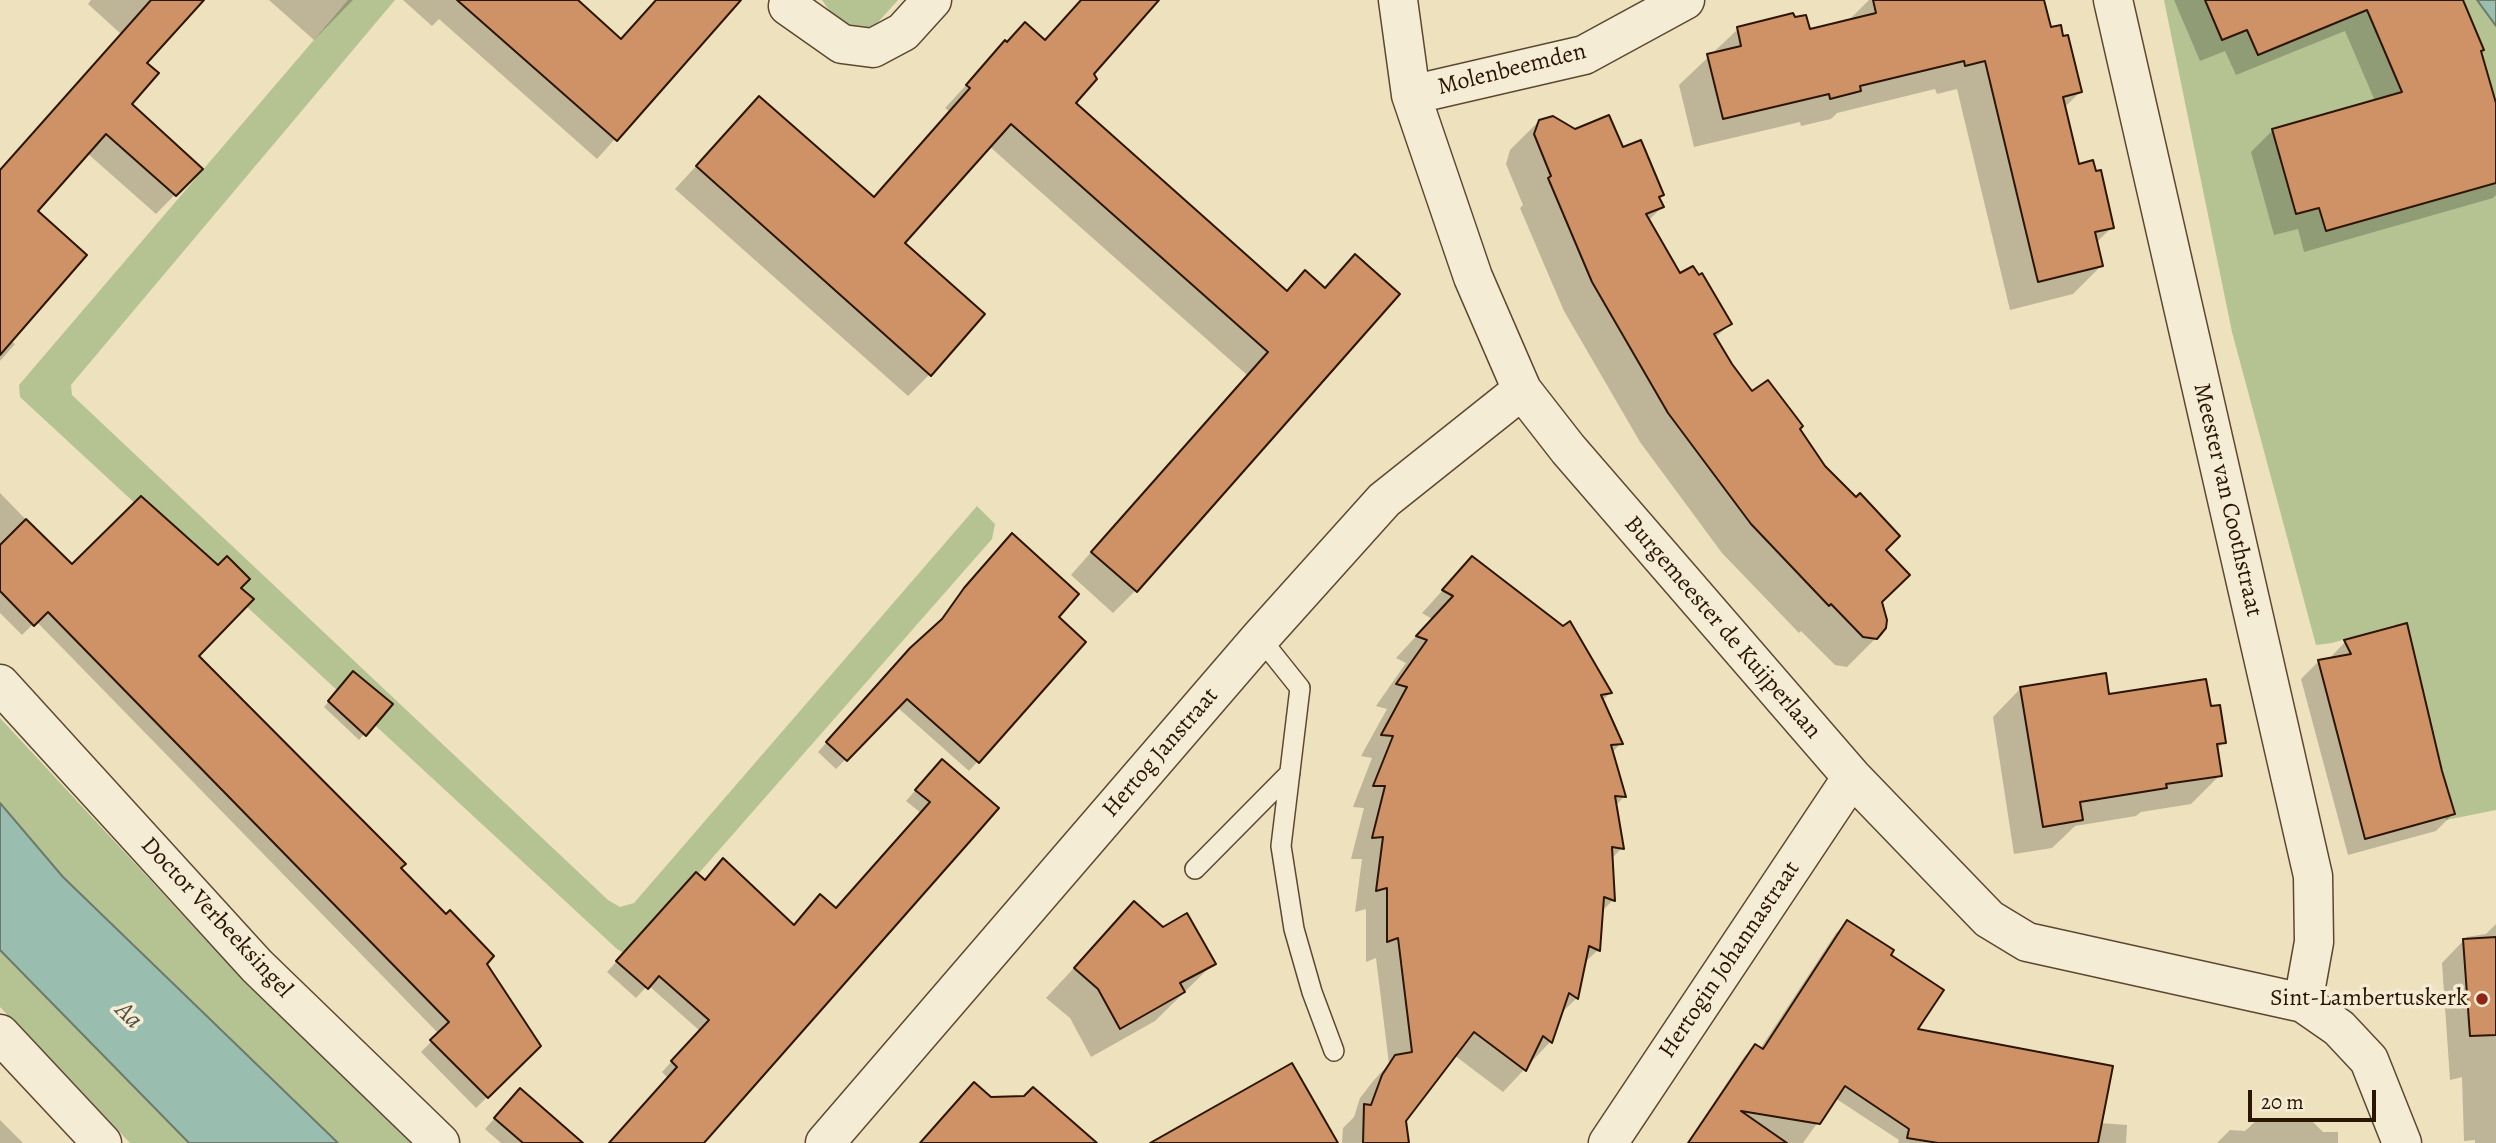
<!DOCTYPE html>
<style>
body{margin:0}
#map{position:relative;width:2496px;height:1143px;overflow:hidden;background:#eee1bd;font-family:Alegreya,serif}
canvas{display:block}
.scale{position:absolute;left:2248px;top:1090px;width:128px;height:32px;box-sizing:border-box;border:4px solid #2b1504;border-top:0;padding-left:9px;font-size:21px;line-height:24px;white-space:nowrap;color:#2b1504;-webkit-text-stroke:5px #f4ecd4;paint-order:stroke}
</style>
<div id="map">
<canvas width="2496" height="1143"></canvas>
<div class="scale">20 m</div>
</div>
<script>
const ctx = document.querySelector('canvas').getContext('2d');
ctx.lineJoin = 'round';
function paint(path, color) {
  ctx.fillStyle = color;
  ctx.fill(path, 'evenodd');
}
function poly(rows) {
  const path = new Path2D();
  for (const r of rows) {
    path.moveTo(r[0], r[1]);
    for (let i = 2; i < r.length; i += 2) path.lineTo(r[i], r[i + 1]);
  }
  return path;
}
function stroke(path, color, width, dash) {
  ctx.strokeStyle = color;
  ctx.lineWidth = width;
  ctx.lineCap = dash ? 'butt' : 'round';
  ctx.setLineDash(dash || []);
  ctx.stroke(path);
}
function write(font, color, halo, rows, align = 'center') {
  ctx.font = font + ' Alegreya,serif';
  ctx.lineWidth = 7;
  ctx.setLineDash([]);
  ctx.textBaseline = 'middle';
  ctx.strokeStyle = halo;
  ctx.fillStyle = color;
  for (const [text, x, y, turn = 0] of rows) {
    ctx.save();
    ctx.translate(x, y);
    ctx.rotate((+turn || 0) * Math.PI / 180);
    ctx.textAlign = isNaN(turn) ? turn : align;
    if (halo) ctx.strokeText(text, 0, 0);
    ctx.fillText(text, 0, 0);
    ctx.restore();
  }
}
paint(poly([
 [348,0,395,0,71,385,72,395,608,900,620,907,634,903,977,506,995,524,992,539,627,955,617,949,20,397,19,385],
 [822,0,898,0,870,31,843,30],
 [2164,0,2477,0,2496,26,2496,810,2446,820,2394,625,2332,643,2316,645,2232,332],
 [0,718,204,938,414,1143,338,1143,63,877,0,803],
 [0,950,189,1143,130,1143,0,1007]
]), '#b5c393');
const water = poly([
 [2477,0,2496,0,2496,26,2477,0],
 [0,803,63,877,338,1143,189,1143,0,950,0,803]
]);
paint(water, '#99beb0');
stroke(water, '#6d7a6b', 2);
paint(poly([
 [91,0,201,0,145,63,130,104,200,169,156,214,87,153,36,211,10,340,15,344,0,361,0,170,121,34,88,4],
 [269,0,353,0,314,40],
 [403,0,575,0,620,41,656,0,739,0,597,159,439,19,432,26],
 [1081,0,1157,0,1092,74,1073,104,1286,292,1305,273,1324,289,1398,294,1135,591,1113,613,1071,575,1247,375,989,146,902,243,930,374,908,396,675,189,759,98,873,198,949,111,945,108,1005,43,1044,41],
 [1869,0,2042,0,2050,30,2080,92,2064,108,2077,166,2112,227,2096,243,2102,265,2073,294,2010,310,1957,89,1937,94,1935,89,1837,113,1831,119,1801,126,1800,122,1694,147,1679,85,1738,29,1808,31,1847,22],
 [2174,0,2461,0,2482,50,2480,52,2496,109,2496,195,2493,198,2304,252,2298,229,2274,235,2251,152,2273,130,2375,101,2345,31,2236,75,2225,51,2200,61],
 [1539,121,1575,131,1622,150,1658,198,1662,207,1648,221,1679,275,1730,324,1715,338,1730,365,1752,394,1798,429,1884,550,1881,602,1876,638,1847,667,1835,665,1801,631,1799,633,1722,553,1640,442,1564,311,1520,208,1523,205,1506,164,1510,150],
 [0,493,72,567,239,588,196,656,399,868,485,964,539,1046,476,1108,421,1052,439,1034,36,621,22,635,0,613],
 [1003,545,1056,617,1084,642,969,771,897,707,836,769,818,752,901,659,936,627,955,600],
 [1472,558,1610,693,1602,701,1620,744,1612,753,1625,796,1615,806,1622,848,1611,859,1613,900,1601,912,1598,950,1583,964,1577,998,1559,1015,1550,1042,1503,1092,1454,1055,1387,1143,1342,1143,1343,1128,1354,1117,1360,1098,1374,1080,1389,1064,1376,958,1366,962,1366,909,1355,912,1362,859,1351,859,1364,808,1353,807,1372,758,1361,756,1387,709,1376,706,1406,663,1396,658,1432,619,1422,613],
 [2345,642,2440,771,2453,814,2436,831,2348,855,2301,679,2318,662,2328,660],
 [348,679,364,734,359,740,324,707],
 [2021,688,2209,708,2224,742,2216,750,2220,775,2191,804,2141,812,2136,816,2075,826,2052,848,2014,854,1993,717],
 [932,771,996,809,701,1143,610,1143,668,1078,662,1072,700,1031,648,985,636,998,607,972,686,884,704,882,793,927,835,910,921,813,906,801],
 [1134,903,1163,929,1213,964,1155,1021,1091,1057,1070,1018,1046,998],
 [1848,922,1889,955,1915,1030,2100,1123,2127,1125,2126,1143,1898,1143,1899,1140,1835,1098,1803,1143,1687,1143,1744,1057,1755,1046,1760,1049,1836,933],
 [2496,924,2496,1143,2475,1143,2475,1140,2464,1141,2462,1077,2450,1080,2442,963,2467,937,2486,934],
 [510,1101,580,1143,501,1143,485,1129],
 [2258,1119,2311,1120,2323,1132,2338,1132,2338,1143,2217,1143,2230,1130,2245,1131],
 [0,1120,23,1143,0,1143]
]), '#0003');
const building = poly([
 [151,0,204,0,147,63,159,73,132,104,203,169,176,196,106,134,38,211,87,255,0,355,0,170,151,0],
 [457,0,578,0,621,39,656,0,741,0,617,141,457,0],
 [1081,0,1159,0,1094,74,1097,79,1076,103,1287,291,1305,270,1325,288,1355,254,1400,294,1137,592,1091,552,1268,352,1011,124,905,243,985,314,931,376,696,166,759,96,874,197,970,88,966,85,1005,40,1007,42,1025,22,1045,40,1081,0],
 [1873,0,2044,0,2051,27,2061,25,2063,36,2068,35,2082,92,2063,97,2079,164,2093,160,2096,171,2101,170,2114,228,2095,232,2103,266,2038,282,1985,61,1965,66,1964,61,1860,86,1861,91,1830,99,1829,94,1723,119,1707,54,1741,46,1737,27,1793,13,1795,17,1806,15,1810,29,1876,13,1873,0],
 [2205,0,2463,0,2484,50,2481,51,2496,103,2496,183,2326,231,2319,208,2296,214,2272,129,2402,92,2367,10,2258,55,2247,30,2222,40,2205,0],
 [1609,115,1623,147,1641,140,1664,195,1659,197,1664,207,1646,214,1680,273,1693,266,1699,275,1702,273,1732,324,1714,334,1732,364,1752,391,1768,380,1803,426,1800,429,1825,466,1856,497,1860,493,1900,536,1886,550,1910,575,1882,602,1887,620,1886,628,1877,639,1863,637,1831,604,1829,606,1751,524,1668,413,1592,282,1548,178,1551,176,1534,134,1539,120,1553,116,1575,129,1609,115],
 [141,496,218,565,227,556,250,579,241,588,254,599,199,656,406,864,401,868,446,914,450,910,494,956,487,964,541,1046,488,1098,430,1040,449,1022,48,612,34,626,0,591,0,545,26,519,72,564,141,496],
 [1012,533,1079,594,1059,617,1086,642,979,763,907,699,847,761,826,742,910,648,942,619,964,588,1012,533],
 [1472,556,1563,626,1570,621,1612,693,1601,695,1623,744,1611,745,1626,797,1615,796,1624,849,1612,847,1615,901,1604,897,1600,951,1589,946,1578,999,1569,993,1552,1043,1543,1036,1526,1071,1474,1032,1406,1121,1409,1143,1363,1143,1364,1104,1371,1105,1382,1075,1395,1055,1412,1052,1398,938,1387,942,1387,888,1376,891,1383,837,1372,838,1385,786,1373,786,1393,736,1381,735,1407,687,1396,684,1427,640,1416,636,1453,596,1442,590,1472,556],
 [2407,623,2442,771,2455,814,2365,839,2318,660,2351,654,2344,640,2407,623],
 [353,671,393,704,366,736,328,701,353,671],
 [2106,673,2109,694,2206,679,2211,706,2220,705,2226,743,2217,744,2222,776,2166,784,2167,788,2080,802,2083,820,2043,827,2020,687,2106,673],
 [942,759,999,808,972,839,704,1143,609,1143,677,1067,671,1061,709,1020,659,976,648,989,616,961,696,872,705,880,723,858,794,925,820,894,836,908,930,802,915,790,942,759],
 [1134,901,1163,927,1187,913,1216,964,1180,983,1185,992,1120,1029,1098,989,1074,968,1134,901],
 [1847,920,1894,950,1891,955,1944,990,1918,1029,2113,1066,2098,1143,1938,1143,1907,1138,1909,1129,1845,1086,1820,1124,1741,1111,1787,1143,1688,1143,1755,1044,1763,1049,1847,920],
 [2496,937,2496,1035,2470,1036,2463,939,2496,937],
 [1292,1063,1338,1143,1150,1143,1292,1063],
 [974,1082,991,1097,1024,1096,1033,1087,1097,1143,920,1143,974,1082],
 [520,1088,583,1143,523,1143,494,1118,520,1088]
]);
paint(building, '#cf9267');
stroke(building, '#2b1504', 2);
const service = poly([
 [1260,638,1300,688,1281,846,1294,929,1312,992,1334,1051],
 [1195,869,1290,773]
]);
const minor = poly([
 [1398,0,1411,95,1473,277,1522,390,1568,449,1852,777,1989,919,2027,942,2303,1003,2339,1028,2369,1060,2402,1143],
 [2113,0,2313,876,2314,942,2303,1003],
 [788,6,842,44,873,48,903,32,932,0],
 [1411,95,1584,55,1685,0],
 [0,684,257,966,440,1143],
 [0,1034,102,1143],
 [825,1143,1260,638,1384,500,1522,390],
 [1608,1143,1852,777]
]);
stroke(service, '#5c4832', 22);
stroke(minor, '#5c4832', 41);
stroke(service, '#f4ecd4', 19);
stroke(minor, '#f4ecd4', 38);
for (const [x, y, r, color] of [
 [2482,999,7,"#8f2418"]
]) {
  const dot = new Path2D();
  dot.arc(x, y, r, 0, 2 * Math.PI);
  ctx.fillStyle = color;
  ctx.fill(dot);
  stroke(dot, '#f4ecd4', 2.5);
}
write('24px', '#2b1504', '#f4ecd4', [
 ["Molenbeemden",1512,70,-14],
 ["Meester van Coothstraat",2227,500,77],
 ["Burgemeester de Kuijperlaan",1722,628,49],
 ["Hertog Janstraat",1161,753,-49],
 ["Doctor Verbeeksingel",216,918,47],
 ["Hertogin Johannastraat",1730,960,-56]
]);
write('24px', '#2b1504', '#f4ecd4', [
 ["Sint-Lambertuskerk",2468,999]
], 'right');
write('italic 26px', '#525040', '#f4ecd4', [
 ["Aa",128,1016,45]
]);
</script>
